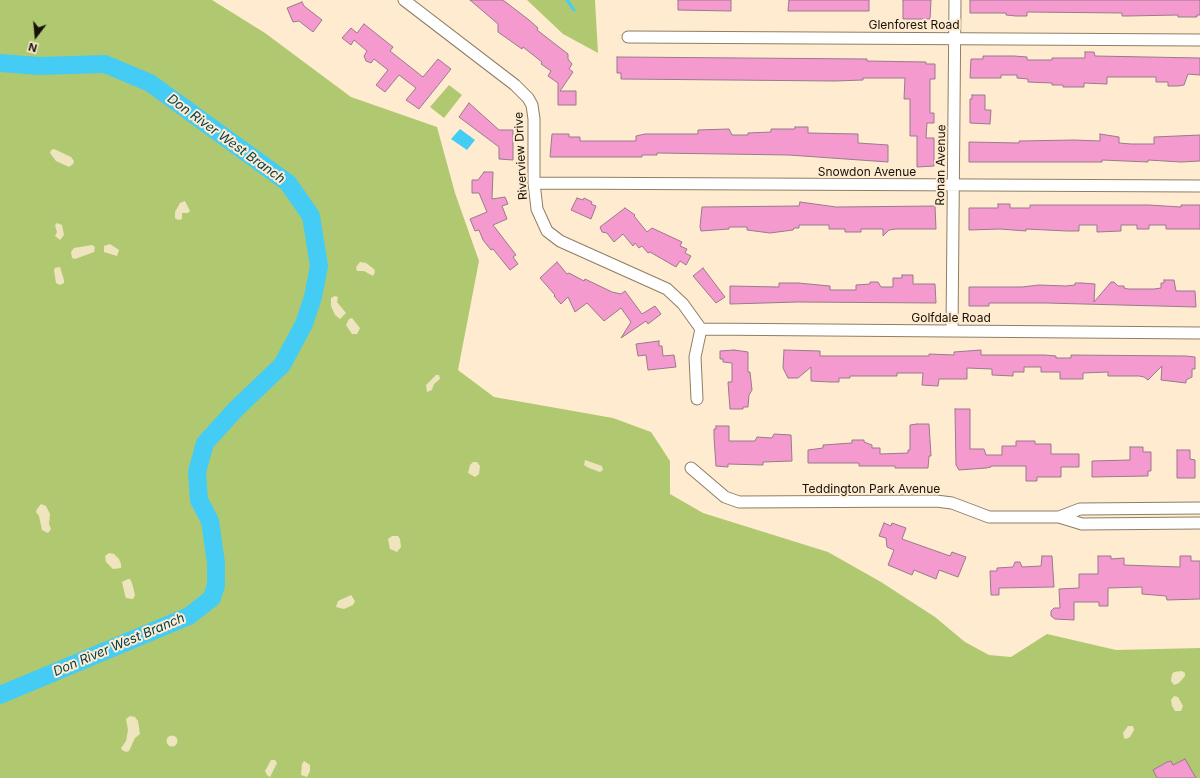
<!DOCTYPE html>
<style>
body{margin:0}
#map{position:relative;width:1200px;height:778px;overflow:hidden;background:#feebd0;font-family:Inter,sans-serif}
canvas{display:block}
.north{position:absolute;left:16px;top:16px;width:40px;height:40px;-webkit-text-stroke:3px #feebd0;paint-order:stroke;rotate:196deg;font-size:11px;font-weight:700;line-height:16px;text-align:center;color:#171108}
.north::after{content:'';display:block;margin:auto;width:14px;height:18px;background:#171108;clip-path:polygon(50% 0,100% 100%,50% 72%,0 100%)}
</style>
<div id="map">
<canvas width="1200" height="778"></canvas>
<div class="north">N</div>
</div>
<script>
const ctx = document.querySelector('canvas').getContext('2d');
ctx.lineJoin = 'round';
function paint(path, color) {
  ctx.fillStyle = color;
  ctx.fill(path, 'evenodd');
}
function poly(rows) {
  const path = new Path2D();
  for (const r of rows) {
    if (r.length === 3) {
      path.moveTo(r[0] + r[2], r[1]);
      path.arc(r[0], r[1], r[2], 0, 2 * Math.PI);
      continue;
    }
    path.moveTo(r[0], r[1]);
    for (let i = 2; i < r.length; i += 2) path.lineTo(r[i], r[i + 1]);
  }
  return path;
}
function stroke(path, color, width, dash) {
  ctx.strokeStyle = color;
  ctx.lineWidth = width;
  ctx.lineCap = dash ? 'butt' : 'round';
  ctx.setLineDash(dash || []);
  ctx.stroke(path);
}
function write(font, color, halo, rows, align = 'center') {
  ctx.font = font + ' Inter,sans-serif';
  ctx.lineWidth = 4;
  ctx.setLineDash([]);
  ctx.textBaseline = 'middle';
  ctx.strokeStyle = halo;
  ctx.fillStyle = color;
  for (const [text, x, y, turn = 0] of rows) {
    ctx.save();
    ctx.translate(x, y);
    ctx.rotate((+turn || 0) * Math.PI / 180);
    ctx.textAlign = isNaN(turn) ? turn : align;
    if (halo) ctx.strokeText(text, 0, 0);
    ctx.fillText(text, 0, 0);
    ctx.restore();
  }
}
paint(poly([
 [0,0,212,0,265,33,351,97,437,127,455,193,479,261,458,370,494,397,613,418,651,432,670,461,670,494,703,513,828,552,881,582,935,617,965,642,989,655,1011,657,1047,634,1116,650,1200,648,1200,778,0,778],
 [527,0,595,0,598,53,563,34],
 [449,85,462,95,444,118,430,107]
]), '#b0c971');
paint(poly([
 [54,149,71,157,74,161,73,164,69,167,56,161,50,153,51,150],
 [185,201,190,211,188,213,182,213,182,219,178,220,175,218,175,212,180,203],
 [57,223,62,225,64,235,60,240,55,236,57,232,55,225],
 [110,244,119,250,117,256,104,252,104,246],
 [92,245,95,247,94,252,75,259,72,258,71,252,74,248],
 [360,262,366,263,374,269,375,272,373,276,364,271,357,271,356,267],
 [60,267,64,280,64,283,60,285,56,283,54,270,55,268],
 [335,296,338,297,337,302,346,313,340,319,335,315,331,306,331,298],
 [352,318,360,328,357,334,352,334,346,325,349,319],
 [436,375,439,375,440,379,434,384,432,390,427,392,426,385],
 [585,460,602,466,603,470,600,472,589,468,584,465],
 [473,462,477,462,480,466,479,474,475,477,468,473,470,465],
 [41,504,46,506,50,514,49,524,51,529,48,533,42,530,39,516,36,512,37,509],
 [392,536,398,536,400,539,401,547,397,552,390,549,388,539],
 [109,553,114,554,119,559,121,564,121,568,113,569,106,562,105,556],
 [128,579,130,579,132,583,135,595,133,599,126,598,125,595,122,582],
 [351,595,355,601,353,605,344,609,336,607,338,601],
 [1182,671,1185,673,1185,676,1179,683,1174,685,1171,681,1172,674,1174,672],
 [1174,696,1178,697,1183,706,1181,711,1175,711,1172,706,1171,700],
 [130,716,135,717,138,721,140,734,135,738,129,751,126,752,122,750,121,748,126,741,128,730,126,719],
 [1128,726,1133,726,1134,730,1130,737,1126,739,1124,738,1123,733],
 [172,741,5.5],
 [271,760,275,760,277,763,270,777,267,775,265,771],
 [304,761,310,765,310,771,307,777,301,775,302,764]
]), '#eee5bf');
paint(poly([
 [460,129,475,140,467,150,451,139]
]), '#44ccf4');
stroke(poly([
 [567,0,574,10]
]), '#44ccf4', 3);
stroke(poly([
 [0,63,39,66,105,64,150,83,288,183,311,216,319,266,313,297,304,324,282,365,236,409,205,443,197,472,199,500,210,521,216,563,216,585,212,598,189,616,0,695]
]), '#44ccf4', 18);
const building = poly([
 [470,0,503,0,529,20,538,28,537,30,568,54,568,59,572,64,569,69,573,72,560,91,576,91,576,105,558,105,558,83,548,76,551,71,541,64,542,62,523,47,522,49,498,32,498,24,470,0],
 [678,0,731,0,731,11,678,10,678,0],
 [789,0,869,0,869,11,788,11,789,0],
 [903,0,931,0,930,19,903,19,903,0],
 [970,0,1200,0,1200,15,1197,15,1197,17,1178,17,1178,15,1128,16,1122,16,1122,13,1027,12,1027,16,1016,16,1006,15,1006,13,970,13,970,0],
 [302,2,304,6,322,20,313,32,299,21,293,22,287,8,302,2],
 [364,24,393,47,390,51,423,77,438,59,451,69,419,109,406,100,416,88,399,75,385,92,376,85,388,70,374,59,371,63,366,61,364,56,367,51,354,40,351,45,342,38,351,28,357,33,364,24],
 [1085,52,1094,52,1095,56,1200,58,1200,75,1188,74,1184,85,1178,86,1168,86,1168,82,1156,82,1156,77,1107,77,1107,84,1084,83,1084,87,1063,87,1063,85,1052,85,1052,83,1028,82,1028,79,1017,78,1017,75,1001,75,1001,78,970,78,971,59,983,59,983,56,1014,56,1027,57,1027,60,1052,60,1052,58,1085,58,1085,52],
 [617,57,867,59,867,61,926,62,926,64,935,64,935,79,930,79,930,113,934,113,934,123,927,123,926,138,934,138,934,166,917,167,917,136,910,136,910,99,904,99,905,78,863,78,863,80,835,81,621,79,621,73,617,73,617,57],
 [972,95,985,95,985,110,991,110,990,124,970,123,970,99,972,99,972,95],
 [469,103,499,130,513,130,513,160,499,159,499,147,459,117,469,103],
 [795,127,808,127,808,133,858,134,858,143,888,145,888,162,789,155,657,153,657,155,642,155,642,157,550,157,552,134,569,134,569,137,580,137,580,141,636,141,636,136,645,134,698,134,698,130,729,129,732,135,748,135,748,133,771,132,771,129,795,129,795,127],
 [1100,134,1119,137,1119,143,1131,144,1154,144,1154,137,1200,135,1200,161,1181,162,1148,160,1148,162,1102,160,1102,162,969,162,969,142,1019,143,1019,141,1074,140,1100,141,1100,134],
 [484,172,493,172,492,199,505,197,508,204,502,206,507,219,493,225,516,255,513,257,518,264,510,270,493,249,491,250,483,240,479,230,475,231,470,219,487,212,479,193,472,193,472,180,478,180,484,172],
 [577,198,583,200,584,198,592,202,591,204,596,206,591,219,571,210,577,198],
 [800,202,836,207,935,206,936,229,896,229,889,230,883,236,883,229,861,229,861,232,845,232,845,229,829,229,829,225,799,225,799,228,794,228,793,230,770,233,747,230,747,227,729,227,729,229,701,231,700,227,702,207,799,206,800,202],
 [998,204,1010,204,1010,208,1030,208,1030,205,1149,205,1181,207,1181,205,1200,205,1200,229,1166,229,1166,225,1149,225,1149,229,1137,229,1137,225,1121,225,1121,231,1097,232,1097,225,1079,225,1079,231,1067,231,1026,229,1026,231,1000,229,969,230,969,208,998,208,998,204],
 [625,208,635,215,634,216,647,232,652,228,682,242,680,246,687,249,685,253,691,256,686,265,680,261,676,267,650,252,648,253,642,246,639,248,635,243,633,246,623,234,614,242,607,233,602,232,600,227,625,208],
 [557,262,567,274,569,273,584,281,585,279,612,292,621,294,625,291,642,314,655,306,661,314,648,324,646,321,621,338,631,322,621,308,604,321,587,303,575,312,568,297,561,304,554,296,555,295,540,278,557,262],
 [703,268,725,297,716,303,693,276,703,268],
 [902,275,913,275,913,284,935,284,936,303,798,302,730,304,730,286,779,287,779,283,798,283,830,286,830,290,856,290,856,285,870,284,870,282,878,282,881,287,893,287,893,278,902,278,902,275],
 [1164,280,1174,280,1176,291,1195,291,1196,307,1046,303,989,303,989,306,969,306,969,287,1022,287,1039,285,1066,286,1075,285,1075,283,1082,283,1095,284,1094,302,1111,282,1114,282,1118,286,1124,286,1124,288,1128,289,1154,289,1161,288,1161,283,1164,283,1164,280],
 [659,341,659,346,662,346,663,356,674,355,676,367,648,370,646,355,638,356,636,344,659,341],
 [734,350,748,352,748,372,750,372,752,390,749,395,748,407,743,407,743,409,730,409,728,382,732,382,732,363,723,362,723,359,720,359,720,351,734,350],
 [784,350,820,351,820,356,929,356,929,354,954,355,954,352,981,350,981,355,1045,355,1056,356,1056,358,1071,358,1071,355,1186,356,1195,357,1195,369,1192,369,1192,377,1186,380,1186,383,1161,380,1162,366,1148,380,1144,377,1139,376,1108,376,1108,372,1083,373,1083,379,1060,379,1060,372,1041,372,1041,367,1024,367,1024,372,1013,372,1013,376,992,375,992,369,967,368,967,379,939,379,938,386,922,385,923,373,897,373,897,376,850,376,850,378,839,378,839,382,830,382,811,381,811,367,798,378,788,378,783,368,784,350],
 [955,409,970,409,970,449,984,449,986,455,1002,455,1002,446,1016,446,1016,441,1035,441,1035,444,1051,444,1051,454,1079,454,1079,467,1061,467,1061,477,1037,477,1037,481,1026,481,1026,466,991,466,991,467,986,468,959,470,956,465,955,409],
 [917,424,929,424,931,456,929,456,928,468,895,468,895,466,859,466,859,463,808,463,808,450,823,448,823,445,852,443,852,440,864,440,864,442,872,445,872,448,880,448,880,454,908,453,908,450,910,450,910,425,917,424],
 [716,426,729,426,729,441,755,441,757,437,772,438,774,434,791,435,792,461,763,462,763,465,728,464,728,467,716,466,714,437,714,429,716,429,716,426],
 [1130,447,1143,447,1143,452,1151,452,1151,471,1148,471,1148,476,1092,477,1092,461,1130,460,1130,447],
 [1177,450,1190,450,1190,459,1195,460,1195,478,1177,478,1177,450],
 [884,523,891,526,892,523,906,528,902,539,950,556,952,552,966,557,958,577,939,570,936,579,914,570,912,575,888,565,894,550,887,547,886,538,879,536,884,523],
 [1042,556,1052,556,1054,587,999,588,999,595,991,595,990,571,997,571,997,568,1013,567,1015,562,1020,562,1022,567,1041,566,1042,556],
 [1098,556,1111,556,1111,559,1124,558,1124,565,1180,567,1180,556,1191,556,1191,561,1200,561,1200,599,1167,600,1166,596,1142,594,1142,587,1108,588,1108,606,1099,606,1099,602,1074,602,1074,620,1055,619,1051,616,1051,611,1054,608,1060,608,1059,589,1079,588,1079,574,1098,574,1098,556],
 [1185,759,1196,778,1157,778,1153,770,1167,762,1171,761,1173,765,1185,759]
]);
paint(building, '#f59acf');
stroke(building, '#977b8a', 1);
const street = poly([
 [404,0,515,85,528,98,532,105,534,119,534,183,537,209,547,231,560,241,667,289,683,304,701,329],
 [628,37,1200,40],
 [534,183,1200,186],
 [701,329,1200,333],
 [952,331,955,0],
 [697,399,695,357,701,329],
 [691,468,725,497,739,502,936,501,952,503,989,517,1059,517,1082,524,1200,523],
 [1059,517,1080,509,1200,508]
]);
stroke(street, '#8e7e65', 13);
stroke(street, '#fff', 11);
write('12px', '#171108', '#feebd0', [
 ["Glenforest Road",914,25],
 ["Riverview Drive",521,156,-93],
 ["Ronan Avenue",941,165,-89],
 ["Snowdon Avenue",867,172],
 ["Golfdale Road",951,318],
 ["Teddington Park Avenue",871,489]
]);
write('italic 13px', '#024050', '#feebd0', [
 ["Don River West Branch",226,139,36],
 ["Don River West Branch",119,645,-23]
]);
</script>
